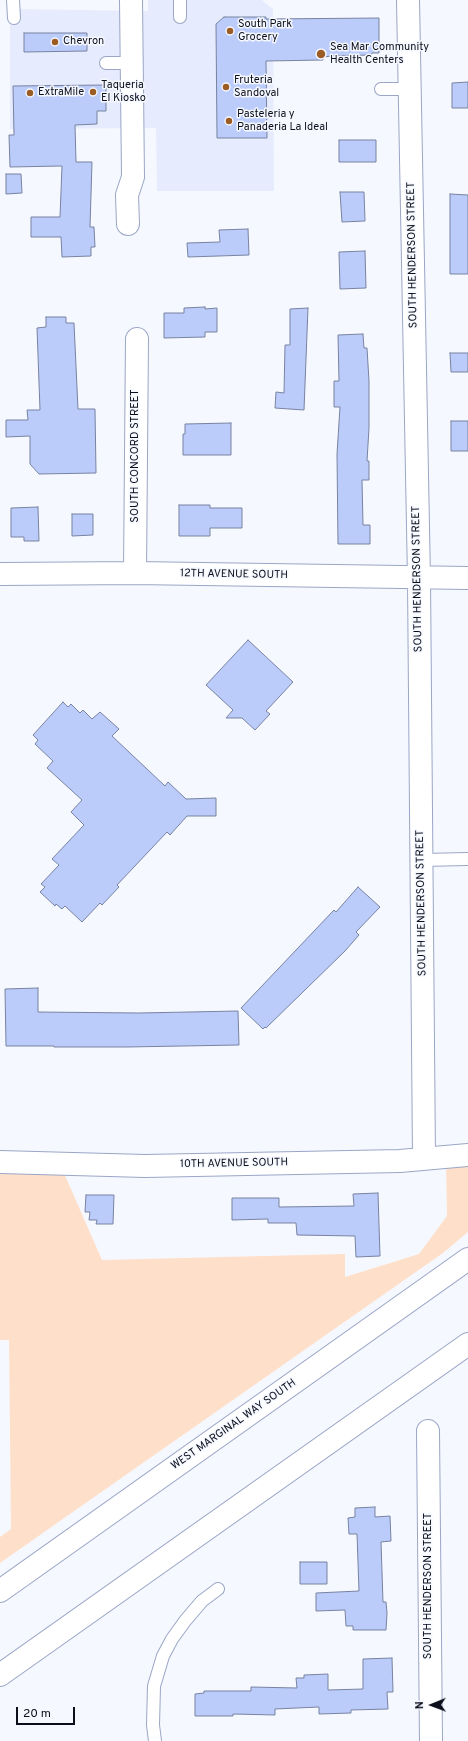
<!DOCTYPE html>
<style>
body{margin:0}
#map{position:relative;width:468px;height:1741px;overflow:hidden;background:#f5f8ff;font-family:Overpass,sans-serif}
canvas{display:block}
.north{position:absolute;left:412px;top:1685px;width:40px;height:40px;-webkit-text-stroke:3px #f5f8ff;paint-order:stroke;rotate:269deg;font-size:11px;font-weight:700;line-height:16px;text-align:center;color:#0c0f1b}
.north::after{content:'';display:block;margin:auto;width:14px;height:18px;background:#0c0f1b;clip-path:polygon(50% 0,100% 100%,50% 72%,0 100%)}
.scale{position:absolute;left:16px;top:1707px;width:59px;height:18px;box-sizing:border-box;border:2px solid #0c0f1b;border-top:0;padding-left:5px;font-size:12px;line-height:14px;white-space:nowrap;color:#0c0f1b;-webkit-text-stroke:3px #f5f8ff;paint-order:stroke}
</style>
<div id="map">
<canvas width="468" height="1741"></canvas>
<div class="north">N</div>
<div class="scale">20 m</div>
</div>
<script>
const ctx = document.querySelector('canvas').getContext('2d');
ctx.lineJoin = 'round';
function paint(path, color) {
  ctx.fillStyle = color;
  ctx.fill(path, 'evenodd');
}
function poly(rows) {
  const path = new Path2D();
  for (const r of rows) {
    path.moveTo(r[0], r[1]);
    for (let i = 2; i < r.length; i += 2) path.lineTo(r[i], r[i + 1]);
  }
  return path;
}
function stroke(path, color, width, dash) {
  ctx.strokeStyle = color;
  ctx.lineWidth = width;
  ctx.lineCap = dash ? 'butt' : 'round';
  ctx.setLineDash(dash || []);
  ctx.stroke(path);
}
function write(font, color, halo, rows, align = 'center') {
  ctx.font = font + ' Overpass,sans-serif';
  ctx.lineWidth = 3;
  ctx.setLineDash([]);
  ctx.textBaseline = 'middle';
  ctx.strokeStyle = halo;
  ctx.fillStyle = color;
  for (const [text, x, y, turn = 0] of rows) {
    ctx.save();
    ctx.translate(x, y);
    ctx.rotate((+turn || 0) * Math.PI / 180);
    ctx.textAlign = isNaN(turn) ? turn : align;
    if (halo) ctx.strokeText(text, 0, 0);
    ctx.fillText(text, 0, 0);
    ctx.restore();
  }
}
paint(poly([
 [148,0,262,0,273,9,274,191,157,191,156,128,10,129,10,9,148,11]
]), '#e6ecfd');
paint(poly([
 [468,1159,468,1232,443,1253,0,1563,0,1537,11,1529,9,1340,0,1340,0,1172,64,1173,102,1260,345,1254,345,1277,419,1254,447,1216,446,1160]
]), '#fee0ca');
const building = poly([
 [224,17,266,17,266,19,379,18,379,53,372,53,371,55,332,56,323,57,323,60,266,61,267,138,217,138,216,24,224,17],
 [24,33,87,33,87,51,24,52,24,33],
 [468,82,468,108,452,108,452,83,468,82],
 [106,85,106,111,97,111,97,124,75,125,76,162,92,162,90,227,94,227,95,247,91,247,91,256,62,257,61,237,31,237,31,217,60,217,62,166,10,167,9,135,14,135,13,86,106,85],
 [339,140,376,140,376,162,339,162,339,140],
 [6,174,21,174,22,193,6,194,6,174],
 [340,192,364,192,365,221,342,222,340,192],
 [450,194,468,195,468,274,450,274,450,194],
 [248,229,249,255,188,257,187,243,220,242,219,230,248,229],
 [365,251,366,288,340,289,339,252,365,251],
 [205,307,205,309,217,308,217,332,205,332,205,337,164,338,164,313,184,313,184,308,205,307],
 [308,308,304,410,275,408,276,392,284,393,285,345,290,345,290,309,308,308],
 [46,317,66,317,66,323,74,323,78,409,95,409,96,473,39,474,30,464,30,436,6,437,6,420,28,420,27,410,40,410,37,328,46,327,46,317],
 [363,334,364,348,367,348,369,381,369,428,367,461,369,461,369,480,362,480,363,525,370,525,370,544,338,544,337,454,340,407,334,407,334,381,339,381,338,335,363,334],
 [450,353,468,353,468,372,451,372,450,353],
 [451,421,468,421,468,451,451,451,451,421],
 [231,423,231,455,183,455,183,434,185,434,185,424,231,423],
 [179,505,210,505,210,508,242,508,242,528,210,528,210,536,179,536,179,505],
 [38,507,39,541,24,541,24,537,11,537,11,508,38,507],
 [72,514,93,514,93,535,72,536,72,514],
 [248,640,293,682,266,711,270,714,255,730,242,718,226,718,233,710,206,685,248,640],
 [63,702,68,707,71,704,80,713,83,710,92,719,100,712,119,729,112,736,165,786,168,782,186,799,216,798,216,816,187,816,170,835,167,832,117,885,119,887,102,905,100,903,82,922,65,906,62,909,56,904,55,906,40,892,45,887,41,884,59,865,52,859,84,825,71,812,82,800,47,768,53,761,35,744,38,740,33,735,63,702],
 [358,887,380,907,356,932,359,935,345,951,266,1028,265,1027,263,1029,241,1008,334,910,336,912,358,887],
 [38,988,38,1012,139,1013,238,1011,239,1045,127,1047,54,1047,54,1046,6,1046,5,989,38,988],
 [378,1193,380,1256,356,1257,355,1236,297,1235,296,1223,268,1223,268,1219,232,1220,232,1198,279,1198,279,1207,354,1206,353,1194,378,1193],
 [86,1195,114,1195,113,1224,96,1224,97,1220,89,1220,90,1212,85,1212,86,1195],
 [375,1507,375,1517,390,1516,391,1541,381,1542,383,1602,386,1602,387,1613,386,1630,353,1630,353,1626,346,1626,345,1610,316,1611,316,1593,359,1591,357,1534,349,1534,348,1518,355,1517,355,1508,375,1507],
 [300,1562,327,1562,327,1584,300,1584,300,1562],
 [392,1658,393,1692,387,1692,388,1709,351,1710,351,1713,319,1714,319,1707,275,1709,275,1715,233,1714,233,1716,195,1716,195,1694,204,1693,204,1691,251,1691,251,1687,297,1688,296,1678,304,1678,304,1675,328,1674,328,1690,363,1689,363,1659,392,1658]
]);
paint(building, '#bbcbfa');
stroke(building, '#7883a1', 1);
const service = poly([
 [13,0,14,18],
 [180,0,180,17],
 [106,63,132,63],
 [381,89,410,89],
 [421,860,468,859],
 [155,1741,153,1725,154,1686,163,1656,172,1639,185,1621,202,1601,218,1589]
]);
const minor = poly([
 [408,0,419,579,424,1159],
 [128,224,127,195,133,177,131,0],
 [135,573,137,339],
 [0,574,135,573,468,578],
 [0,1162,145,1166,400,1161,468,1155],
 [428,1431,431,1741]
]);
const motorway = poly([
 [0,1591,468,1259],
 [0,1675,468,1344]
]);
stroke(service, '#9ba6c6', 14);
stroke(minor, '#9ba6c6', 24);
stroke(motorway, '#9ba6c6', 24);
stroke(service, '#fff', 12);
stroke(minor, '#fff', 22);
stroke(motorway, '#fff', 22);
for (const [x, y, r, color] of [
 [230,31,4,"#9c5d25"],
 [55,42,4,"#9c5d25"],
 [321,54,5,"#9c5d25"],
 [226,87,4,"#9c5d25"],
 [93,92,4,"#9c5d25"],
 [30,93,4,"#9c5d25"],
 [229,121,4,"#9c5d25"]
]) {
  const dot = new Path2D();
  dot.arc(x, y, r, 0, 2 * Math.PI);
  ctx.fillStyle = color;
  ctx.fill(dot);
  stroke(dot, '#f5f8ff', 1.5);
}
write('11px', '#0c0f1b', '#f5f8ff', [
 ["South Park",238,25],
 ["Grocery",238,38],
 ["Chevron",63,42],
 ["Sea Mar Community",330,48],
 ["Health Centers",330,61],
 ["Fruteria",234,81],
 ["Sandoval",234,94],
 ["Taqueria",101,86],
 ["El Kiosko",101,99],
 ["ExtraMile",38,93],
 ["Pasteleria y",237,115],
 ["Panaderia La Ideal",237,128]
], 'left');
write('11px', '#0c0f1b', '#f5f8ff', [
 ["SOUTH HENDERSON STREET",413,255,-91],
 ["SOUTH CONCORD STREET",136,456,-90],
 ["12TH AVENUE SOUTH",234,575,1],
 ["SOUTH HENDERSON STREET",418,579,-91],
 ["SOUTH HENDERSON STREET",422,903,-91],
 ["10TH AVENUE SOUTH",234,1164,-1],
 ["WEST MARGINAL WAY SOUTH",234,1425,-35],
 ["SOUTH HENDERSON STREET",429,1586,-90]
]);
</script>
